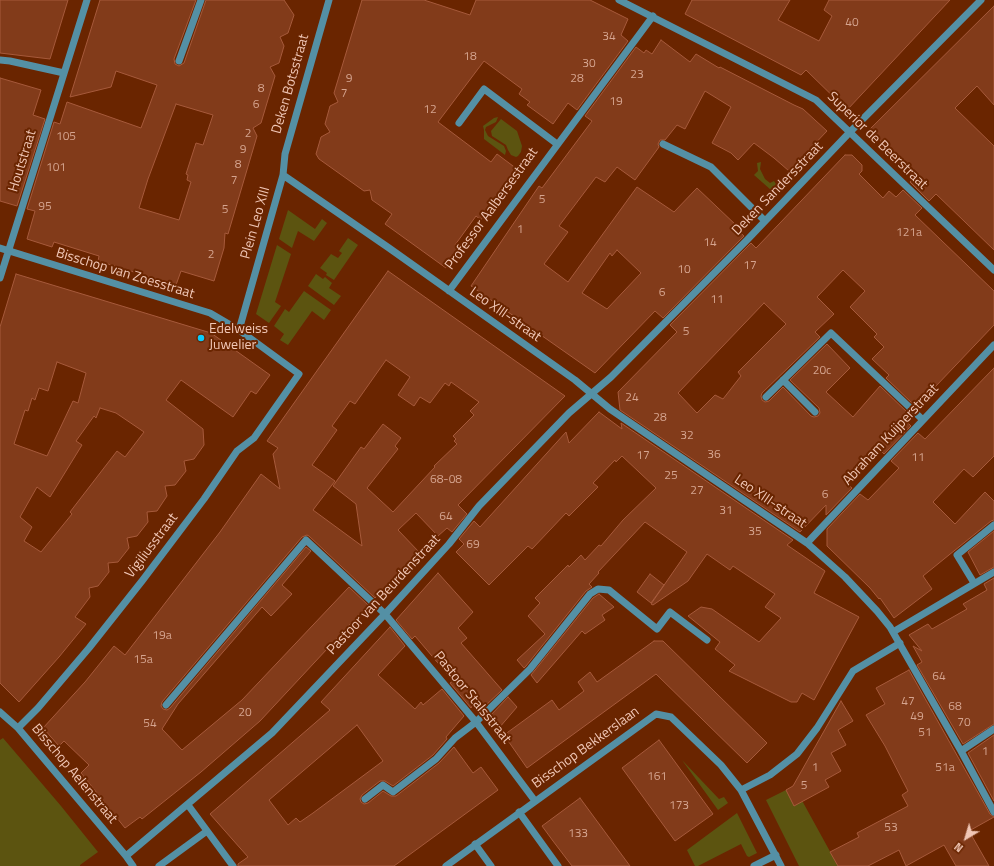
<!DOCTYPE html>
<style>
body{margin:0}
#map{position:relative;width:994px;height:866px;overflow:hidden;background:#6a2500;font-family:"Titillium Web",sans-serif}
canvas{display:block}
.north{position:absolute;left:946px;top:818px;width:40px;height:40px;-webkit-text-stroke:3px #6a2500;paint-order:stroke;rotate:218deg;font-size:11px;font-weight:700;line-height:16px;text-align:center;color:#f1c7b6}
.north::after{content:'';display:block;margin:auto;width:14px;height:18px;background:#f1c7b6;clip-path:polygon(50% 0,100% 100%,50% 72%,0 100%)}
</style>
<div id="map">
<canvas width="994" height="866"></canvas>
<div class="north">N</div>
</div>
<script>
const ctx = document.querySelector('canvas').getContext('2d');
ctx.lineJoin = 'round';
function paint(path, color) {
  ctx.fillStyle = color;
  ctx.fill(path, 'evenodd');
}
function poly(rows) {
  const path = new Path2D();
  for (const r of rows) {
    path.moveTo(r[0], r[1]);
    for (let i = 2; i < r.length; i += 2) path.lineTo(r[i], r[i + 1]);
  }
  return path;
}
function stroke(path, color, width, dash) {
  ctx.strokeStyle = color;
  ctx.lineWidth = width;
  ctx.lineCap = dash ? 'butt' : 'round';
  ctx.setLineDash(dash || []);
  ctx.stroke(path);
}
function write(font, color, halo, rows, align = 'center') {
  ctx.font = font + ' "Titillium Web",sans-serif';
  ctx.lineWidth = 4;
  ctx.setLineDash([]);
  ctx.textBaseline = 'middle';
  ctx.strokeStyle = halo;
  ctx.fillStyle = color;
  for (const [text, x, y, turn = 0] of rows) {
    ctx.save();
    ctx.translate(x, y);
    ctx.rotate((+turn || 0) * Math.PI / 180);
    ctx.textAlign = isNaN(turn) ? turn : align;
    if (halo) ctx.strokeText(text, 0, 0);
    ctx.fillText(text, 0, 0);
    ctx.restore();
  }
}
paint(poly([
 [498,117,496,122,486,127,485,130,488,136,504,146,506,151,505,155,484,139,484,130,483,126,494,118],
 [501,119,517,131,522,146,521,152,518,156,516,157,511,155,508,150,506,145,492,136,491,131],
 [761,162,760,169,765,179,770,183,774,181,776,184,771,190,754,175,758,171,757,163],
 [288,210,315,229,322,219,327,223,314,241,298,231,292,248,279,239],
 [348,238,358,245,334,280,326,275,327,273,320,268,331,254,338,258,342,253,339,251],
 [277,245,291,254,275,302,281,306,269,323,256,314],
 [316,274,323,279,325,277,332,283,329,288,341,296,334,305,308,286],
 [304,291,331,310,324,320,312,311,288,345,280,340,284,334,274,326,285,309,289,312],
 [3,738,61,806,98,852,80,865,80,866,0,866,0,740],
 [682,760,719,799,724,797,728,803,718,810],
 [794,786,838,866,799,866,766,800],
 [737,813,757,853,749,857,747,856,741,844,698,866,695,866,687,850]
]), '#5c5410');
const building = poly([
 [0,0,68,0,50,59,0,53,0,0],
 [100,0,196,0,174,59,175,64,179,66,184,63,206,0,284,0,294,15,288,33,280,37,284,46,279,63,270,67,275,76,261,123,253,128,257,136,228,234,225,233,224,248,214,281,181,271,176,285,98,261,99,256,54,242,52,247,27,239,35,211,27,209,54,122,60,124,67,102,141,128,157,85,116,71,111,87,70,97,100,0],
 [176,104,213,115,203,145,196,143,186,174,188,175,187,180,191,182,179,220,139,208,148,179,176,104],
 [362,0,424,0,470,15,476,0,590,0,628,19,621,35,628,41,577,110,568,103,553,124,527,105,530,102,519,94,522,89,484,61,438,122,491,162,497,154,517,169,481,220,476,216,455,245,460,248,446,268,385,224,392,214,372,200,370,190,364,191,319,159,316,154,321,137,330,132,325,124,330,106,338,102,334,93,362,0],
 [692,0,790,0,778,20,819,41,832,16,824,10,829,0,950,0,847,110,806,70,801,75,685,14,692,0],
 [994,6,994,105,977,86,955,108,994,146,994,250,936,194,929,201,910,182,916,175,869,130,994,6],
 [661,40,690,62,696,54,719,68,720,67,794,105,803,109,827,131,789,171,774,158,754,143,738,160,731,153,712,143,731,107,705,91,685,129,677,125,665,140,660,140,658,144,659,147,635,180,617,167,605,182,596,177,559,226,568,232,544,264,568,282,637,187,674,212,697,188,737,226,735,228,744,236,663,318,655,311,595,373,471,286,539,186,542,188,592,121,585,116,636,47,644,53,646,50,652,54,661,40],
 [617,250,641,273,607,309,582,293,610,253,612,256,617,250],
 [0,78,41,90,33,115,45,119,17,206,0,201,0,78],
 [845,155,852,155,862,165,862,171,859,174,883,198,889,191,896,197,903,190,922,208,915,215,994,291,994,325,916,407,886,378,889,375,872,359,884,347,874,337,877,334,850,307,865,291,843,270,817,297,834,314,815,332,820,337,762,393,761,396,762,400,765,402,769,401,783,387,811,416,814,417,818,416,820,413,819,408,790,380,827,344,850,368,826,392,853,417,880,386,909,414,904,419,911,426,884,454,877,447,844,481,852,488,826,515,826,505,800,532,620,410,618,392,677,332,670,325,751,243,756,248,758,246,845,155],
 [764,303,786,324,738,372,741,376,723,399,715,395,697,413,678,393,764,303],
 [388,271,565,396,458,505,467,514,452,532,447,528,438,536,416,513,398,530,419,552,375,598,309,536,307,535,302,537,162,702,161,706,163,709,167,710,170,708,306,547,311,551,282,585,292,594,271,616,262,607,178,704,162,729,182,750,242,700,349,587,368,605,260,721,201,772,142,819,140,817,125,828,81,773,89,765,64,741,59,746,43,728,85,682,114,646,125,655,220,532,261,474,280,489,273,454,278,448,267,441,388,271],
 [386,360,410,377,398,395,414,406,420,397,430,403,445,383,449,386,451,382,479,402,470,411,474,415,453,436,456,439,454,441,457,444,434,466,435,467,393,512,367,488,398,449,395,446,401,438,383,424,364,449,361,447,333,486,356,504,362,546,313,510,335,481,312,465,337,430,332,426,350,401,355,404,386,360],
 [16,274,211,333,270,375,256,394,251,391,233,417,181,380,166,400,203,429,204,445,194,459,184,461,186,471,175,485,165,486,167,496,157,511,147,512,148,522,137,536,127,538,129,548,118,562,108,563,109,572,98,586,89,588,90,597,75,617,86,624,59,657,19,702,0,683,0,327,16,274],
 [57,362,86,373,78,403,73,401,47,456,14,444,25,410,28,411,32,398,35,400,39,388,48,391,57,362],
 [100,408,116,413,144,432,125,457,117,451,70,512,72,514,41,552,24,541,32,527,20,517,37,487,50,497,82,445,76,441,94,416,96,418,100,408],
 [994,368,994,456,973,477,964,469,933,502,955,524,985,492,994,501,994,520,991,521,923,576,932,589,894,618,880,598,879,599,870,588,827,546,827,529,860,494,868,500,899,468,891,461,918,433,925,439,994,368],
 [599,412,622,429,621,423,793,540,787,545,825,571,814,593,859,617,814,700,802,693,797,702,791,702,729,671,735,665,715,649,720,642,688,616,701,607,712,609,759,642,781,618,765,607,775,594,733,566,730,570,707,554,688,581,653,605,651,604,687,552,645,522,598,572,599,573,589,584,592,587,586,591,526,666,524,668,517,660,545,634,528,616,540,603,535,598,568,565,569,567,581,555,585,560,599,545,601,546,623,520,656,488,622,456,616,462,615,460,593,483,598,487,569,516,566,513,532,549,528,546,489,585,456,552,464,544,459,539,474,521,480,527,566,432,569,443,599,412],
 [994,531,994,567,980,575,968,552,994,531],
 [438,573,473,612,458,628,467,638,461,643,502,690,484,707,481,704,476,709,473,705,471,708,450,683,453,681,443,669,415,636,412,639,396,620,438,573],
 [650,574,664,585,651,603,637,592,650,574],
 [994,578,994,724,963,744,917,665,922,662,913,646,922,651,909,635,928,624,932,629,967,609,963,604,987,590,984,584,994,578],
 [599,594,614,607,602,615,605,620,585,634,582,631,537,683,531,675,593,598,599,594],
 [390,627,405,646,378,675,415,709,421,702,423,705,442,689,464,716,446,737,447,739,433,755,393,786,385,781,380,781,362,795,360,799,361,802,364,804,368,803,383,791,391,796,396,796,439,763,454,747,473,773,481,767,498,790,394,866,238,866,238,864,248,857,210,814,330,710,321,702,390,627],
 [357,725,383,761,313,813,300,822,296,818,288,825,269,800,357,725],
 [654,641,663,641,767,743,747,763,656,674,527,768,504,735,552,700,559,710,584,691,578,682,590,672,597,682,654,641],
 [909,670,990,814,994,817,969,831,989,866,956,866,944,845,906,866,899,850,868,866,838,866,830,852,859,837,857,833,908,806,902,795,908,791,885,746,866,715,885,704,876,688,909,670],
 [508,697,517,707,499,728,490,716,508,697],
 [841,701,853,721,838,730,846,745,831,753,841,771,825,780,829,787,794,806,786,790,793,786,841,701],
 [994,735,994,801,968,753,994,735],
 [659,740,713,814,675,841,622,768,659,740],
 [580,798,591,813,630,866,572,866,553,841,542,826,580,798]
]);
paint(building, '#823b1a');
stroke(building, '#a65a3b', 1);
stroke(poly([
 [619,0,816,100,994,270],
 [0,60,10,61,64,73],
 [179,61,201,0],
 [459,123,484,89,557,144],
 [663,144,711,167,765,221],
 [283,175,285,154,329,0],
 [0,248,210,313,239,330],
 [0,278,87,0],
 [449,291,653,16],
 [783,380,815,412],
 [766,397,831,333,923,420],
 [807,543,994,345],
 [974,583,957,555,994,525],
 [893,632,994,572],
 [166,705,306,540,385,614,476,722,535,801],
 [0,712,18,728,126,856],
 [18,728,38,708,89,648,142,581,204,499,237,451,254,438,299,374,239,330,283,175,389,248,575,380,610,409,807,543,845,577,877,611,890,627,961,751,994,812],
 [961,751,994,729],
 [741,790,770,775,797,754,817,728,853,671,900,643],
 [365,799,383,785,393,792,436,759,455,738,476,722,530,669,590,594,598,589,609,590,657,629,670,612,707,640],
 [188,805,233,866],
 [519,812,558,866],
 [475,844,491,866],
 [133,866,126,856,272,733,385,614,449,544,479,506,569,413,611,377,748,239,849,133,981,0],
 [159,866,207,831],
 [446,866,656,714,671,717,721,765,741,790,781,866],
 [754,866,776,855]
]), '#5490a5', 7);
for (const [x, y, r, color] of [
 [201,338,4,"#0acafa"]
]) {
  const dot = new Path2D();
  dot.arc(x, y, r, 0, 2 * Math.PI);
  ctx.fillStyle = color;
  ctx.fill(dot);
  stroke(dot, '#6a2500', 1.5);
}
write('12px', '#d5a48f', null, [
 ["40",852,23],
 ["34",609,37],
 ["18",470,57],
 ["30",589,64],
 ["23",637,75],
 ["9",349,79],
 ["28",577,79],
 ["8",261,89],
 ["7",344,94],
 ["19",616,102],
 ["6",256,105],
 ["12",430,110],
 ["2",248,134],
 ["105",66,137],
 ["9",243,150],
 ["8",238,165],
 ["101",56,168],
 ["7",234,181],
 ["5",542,200],
 ["95",45,207],
 ["5",225,210],
 ["1",520,230],
 ["121a",909,233],
 ["14",710,243],
 ["2",211,255],
 ["17",750,266],
 ["10",684,270],
 ["6",662,293],
 ["11",717,300],
 ["5",686,332],
 ["20c",822,371],
 ["24",632,398],
 ["28",660,418],
 ["32",687,436],
 ["36",714,455],
 ["17",643,456],
 ["11",918,458],
 ["25",671,476],
 ["68-08",446,480],
 ["27",697,491],
 ["6",825,495],
 ["31",726,511],
 ["64",446,517],
 ["35",755,532],
 ["69",473,545],
 ["19a",162,636],
 ["15a",143,660],
 ["64",939,677],
 ["47",908,702],
 ["68",955,707],
 ["20",245,713],
 ["49",917,717],
 ["70",964,723],
 ["54",150,724],
 ["51",925,733],
 ["1",985,752],
 ["1",815,768],
 ["51a",945,768],
 ["161",657,777],
 ["5",804,786],
 ["173",679,806],
 ["53",891,828],
 ["133",578,834]
]);
write('14px', '#f1c7b6', '#6a2500', [
 ["Deken Botsstraat",291,84,-74],
 ["Superior de Beerstraat",877,141,44],
 ["Houtstraat",23,161,-73],
 ["Deken Sandersstraat",778,189,-46],
 ["Professor Aalbersestraat",492,209,-54],
 ["Plein Leo XIII",256,223,-74],
 ["Bisschop van Zoesstraat",125,274,17],
 ["Leo XIII-straat",505,315,35],
 ["Abraham Kuijperstraat",891,435,-47],
 ["Leo XIII-straat",770,502,34],
 ["Vigiliusstraat",152,546,-53],
 ["Pastoor van Beurdenstraat",384,595,-47],
 ["Pastoor Stalsstraat",472,698,51],
 ["Bisschop Bekkerslaan",586,748,-36],
 ["Bisschop Aelenstraat",74,774,50]
]);
write('14px', '#f1c7b6', '#6a2500', [
 ["Edelweiss",209,330],
 ["Juwelier",209,346]
], 'left');
</script>
